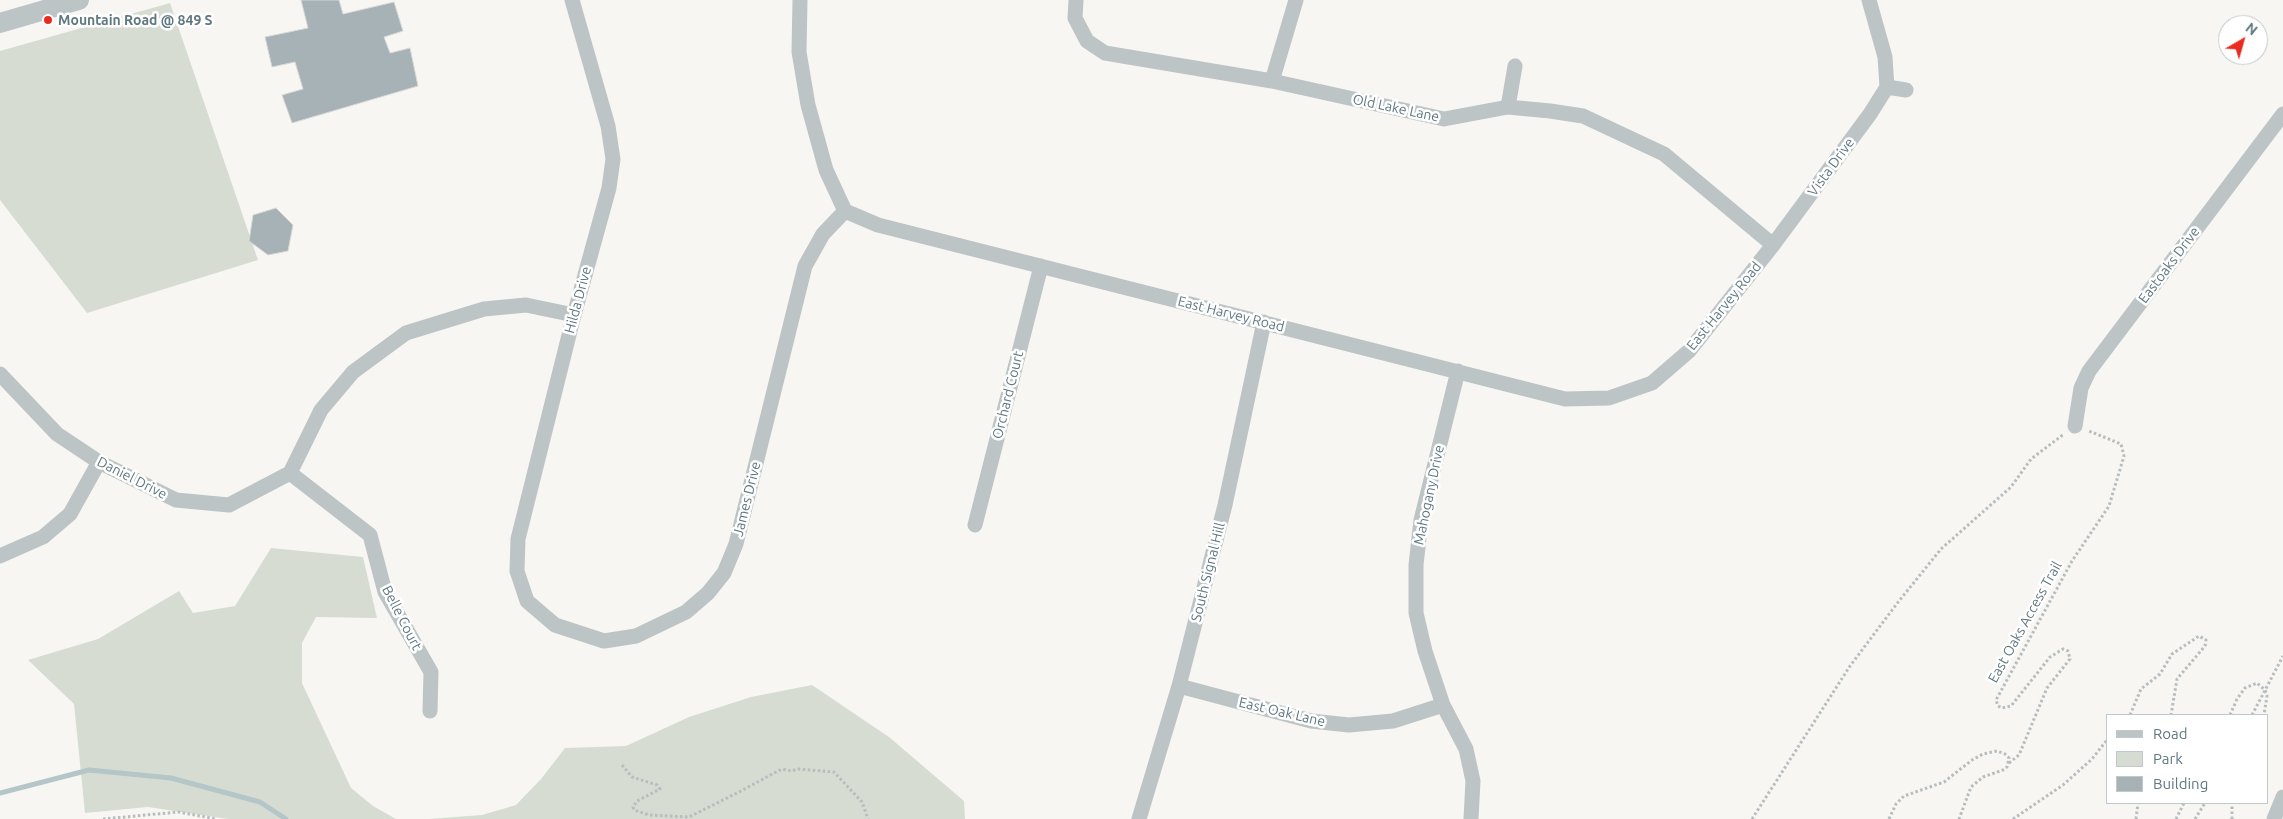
<!DOCTYPE html>
<style>
body{margin:0}
#map{position:relative;width:2283px;height:819px;overflow:hidden;background:#f7f6f3;font-family:Ubuntu,sans-serif}
canvas{display:block}
.legend{position:absolute;left:2106px;top:714px;width:162px;height:90px;box-sizing:border-box;background:#fff;border:1px solid #bfc9cc;margin:0;padding:6px 9px;list-style:none;font-size:15px;color:#607880}
.legend li{display:flex;align-items:center;gap:10px;height:25px}
.legend b{width:25px;border:1px solid #bfc9cc}
.north{position:absolute;left:2218px;top:15px;width:50px;height:50px;box-sizing:border-box;background:#fff;border:1px solid #bfc9cc;border-radius:50%;rotate:38deg;font-size:14px;font-weight:700;line-height:20px;text-align:center;color:#607880}
.north::after{content:'';display:block;margin:auto;width:18px;height:22px;background:#eb2a1f;clip-path:polygon(50% 0,100% 100%,50% 72%,0 100%)}
</style>
<div id="map">
<canvas width="2283" height="819"></canvas>
<ul class="legend">
<li><b style="height:6px;background:#bdc4c6"></b>Road</li>
<li><b style="height:14px;background:#d7dcd2"></b>Park</li>
<li><b style="height:14px;background:#a6b2b6"></b>Building</li>
</ul>
<div class="north">N</div>
</div>
<script>
const ctx = document.querySelector('canvas').getContext('2d');
ctx.lineJoin = 'round';
function paint(path, color) {
  ctx.fillStyle = color;
  ctx.fill(path, 'evenodd');
}
function poly(rows) {
  const path = new Path2D();
  for (const r of rows) {
    path.moveTo(r[0], r[1]);
    for (let i = 2; i < r.length; i += 2) path.lineTo(r[i], r[i + 1]);
  }
  return path;
}
function stroke(path, color, width, dash) {
  ctx.strokeStyle = color;
  ctx.lineWidth = width;
  ctx.lineCap = dash ? 'butt' : 'round';
  ctx.setLineDash(dash || []);
  ctx.stroke(path);
}
function write(font, color, halo, rows, align = 'center') {
  ctx.font = font + ' Ubuntu,sans-serif';
  ctx.lineWidth = 5;
  ctx.setLineDash([]);
  ctx.textBaseline = 'middle';
  ctx.strokeStyle = halo;
  ctx.fillStyle = color;
  for (const [text, x, y, turn = 0] of rows) {
    ctx.save();
    ctx.translate(x, y);
    ctx.rotate((+turn || 0) * Math.PI / 180);
    ctx.textAlign = isNaN(turn) ? turn : align;
    if (halo) ctx.strokeText(text, 0, 0);
    ctx.fillText(text, 0, 0);
    ctx.restore();
  }
}
paint(poly([
 [170,3,258,260,87,313,0,200,0,51],
 [271,548,363,557,377,618,316,617,302,643,302,683,351,788,373,806,396,819,228,819,148,807,85,813,74,704,28,660,98,639,179,591,193,613,235,606],
 [812,685,889,737,964,801,965,819,428,819,482,815,516,805,541,779,565,748,626,746,689,717,751,697]
]), '#d7dcd2');
stroke(poly([
 [0,793,89,770,171,778,260,802,286,819]
]), '#b4c6c7', 5);
const building = poly([
 [301,0,339,0,343,14,394,2,403,31,384,37,390,53,410,48,418,86,292,123,282,95,303,89,295,62,272,67,265,37,308,28,301,0],
 [276,208,293,225,288,251,268,255,249,241,253,215,276,208]
]);
paint(building, '#a6b2b6');
stroke(building, '#d8d8d6', 1);
stroke(poly([
 [2130,715,2141,689,2160,674,2172,654,2199,636,2206,640,2205,646,2177,679,2171,715],
 [2230,715,2237,699,2245,688,2257,683,2265,690,2267,696,2264,715],
 [2252,715,2283,656],
 [2009,763,2019,755,2047,688,2070,659,2068,651,2063,649,2050,657,2011,706,2002,708,1998,706,1996,700,2072,561,2109,506,2124,456,2121,444,2089,431],
 [622,765,632,777,657,785,660,789,637,801,633,807,634,810,649,815,689,817,741,791,776,772,782,769,791,771,798,769,834,772,862,802,868,819],
 [103,819,178,812,217,819],
 [1752,819,1850,666,1899,601,1941,549,2011,487,2031,459,2064,434],
 [1889,819,1896,804,1904,796,1944,782,1972,760,1983,754,1997,751,2005,754,2009,758,2007,767,2003,770,1983,777,1971,787,1959,819],
 [2013,819,2063,785,2092,759,2107,740],
 [2136,819,2138,803],
 [2176,819,2184,803],
 [2195,819,2205,803],
 [2232,819,2232,803]
]), '#b7bcbe', 3, [2.5, 2.5]);
stroke(poly([
 [572,0,608,126,613,159,609,188,574,315,518,539,517,571,527,601,555,625,604,641,636,636,686,612,708,593,724,573,736,544,805,266,823,234,845,211],
 [800,0,799,52,808,105,826,170,845,211,878,225,1565,399,1609,398,1652,383,1689,351,1773,245,1870,114,1887,87,1885,57,1869,0],
 [1076,0,1075,18,1087,41,1105,53,1272,81,1444,119,1508,107,1550,111,1583,116,1664,154,1773,245],
 [1272,81,1296,0],
 [1887,87,1906,90],
 [1508,107,1515,66],
 [1458,371,1421,520,1416,565,1416,613,1425,651,1443,705,1466,749,1473,781,1471,819],
 [0,374,57,434,99,462,176,500,229,505,290,473,321,410,353,372,406,333,484,309,526,305,574,315],
 [2075,426,2081,388,2089,371,2283,114],
 [290,473,370,535,385,592,431,672,430,711],
 [975,525,1041,266],
 [0,556,43,537,70,514,99,462],
 [1179,686,1311,721,1349,725,1393,721,1443,705],
 [1139,819,1179,686,1225,505,1264,322],
 [2274,819,2283,797]
]), '#bdc4c6', 15);
stroke(poly([
 [0,23,79,0]
]), '#bdc4c6', 20);
for (const [x, y, r, color] of [
 [48,20,5,"#eb2a1f"]
]) {
  const dot = new Path2D();
  dot.arc(x, y, r, 0, 2 * Math.PI);
  ctx.fillStyle = color;
  ctx.fill(dot);
  stroke(dot, '#fff', 2);
}
write('bold 14px', '#607880', '#fff', [
 ["Mountain Road @ 849 S",58,20]
], 'left');
write('14px', '#607880', '#fff', [
 ["Old Lake Lane",1396,108,12],
 ["Vista Drive",1831,167,-54],
 ["Eastoaks Drive",2169,265,-53],
 ["Hilda Drive",578,300,-75],
 ["East Harvey Road",1724,306,-51],
 ["East Harvey Road",1231,314,14],
 ["Orchard Court",1008,395,-76],
 ["Daniel Drive",132,478,27],
 ["Mahogany Drive",1429,495,-78],
 ["James Drive",747,499,-76],
 ["South Signal Hill",1208,572,-76],
 ["Belle Court",402,618,63],
 ["East Oaks Access Trail",2025,622,-61],
 ["East Oak Lane",1282,712,13]
]);
</script>
